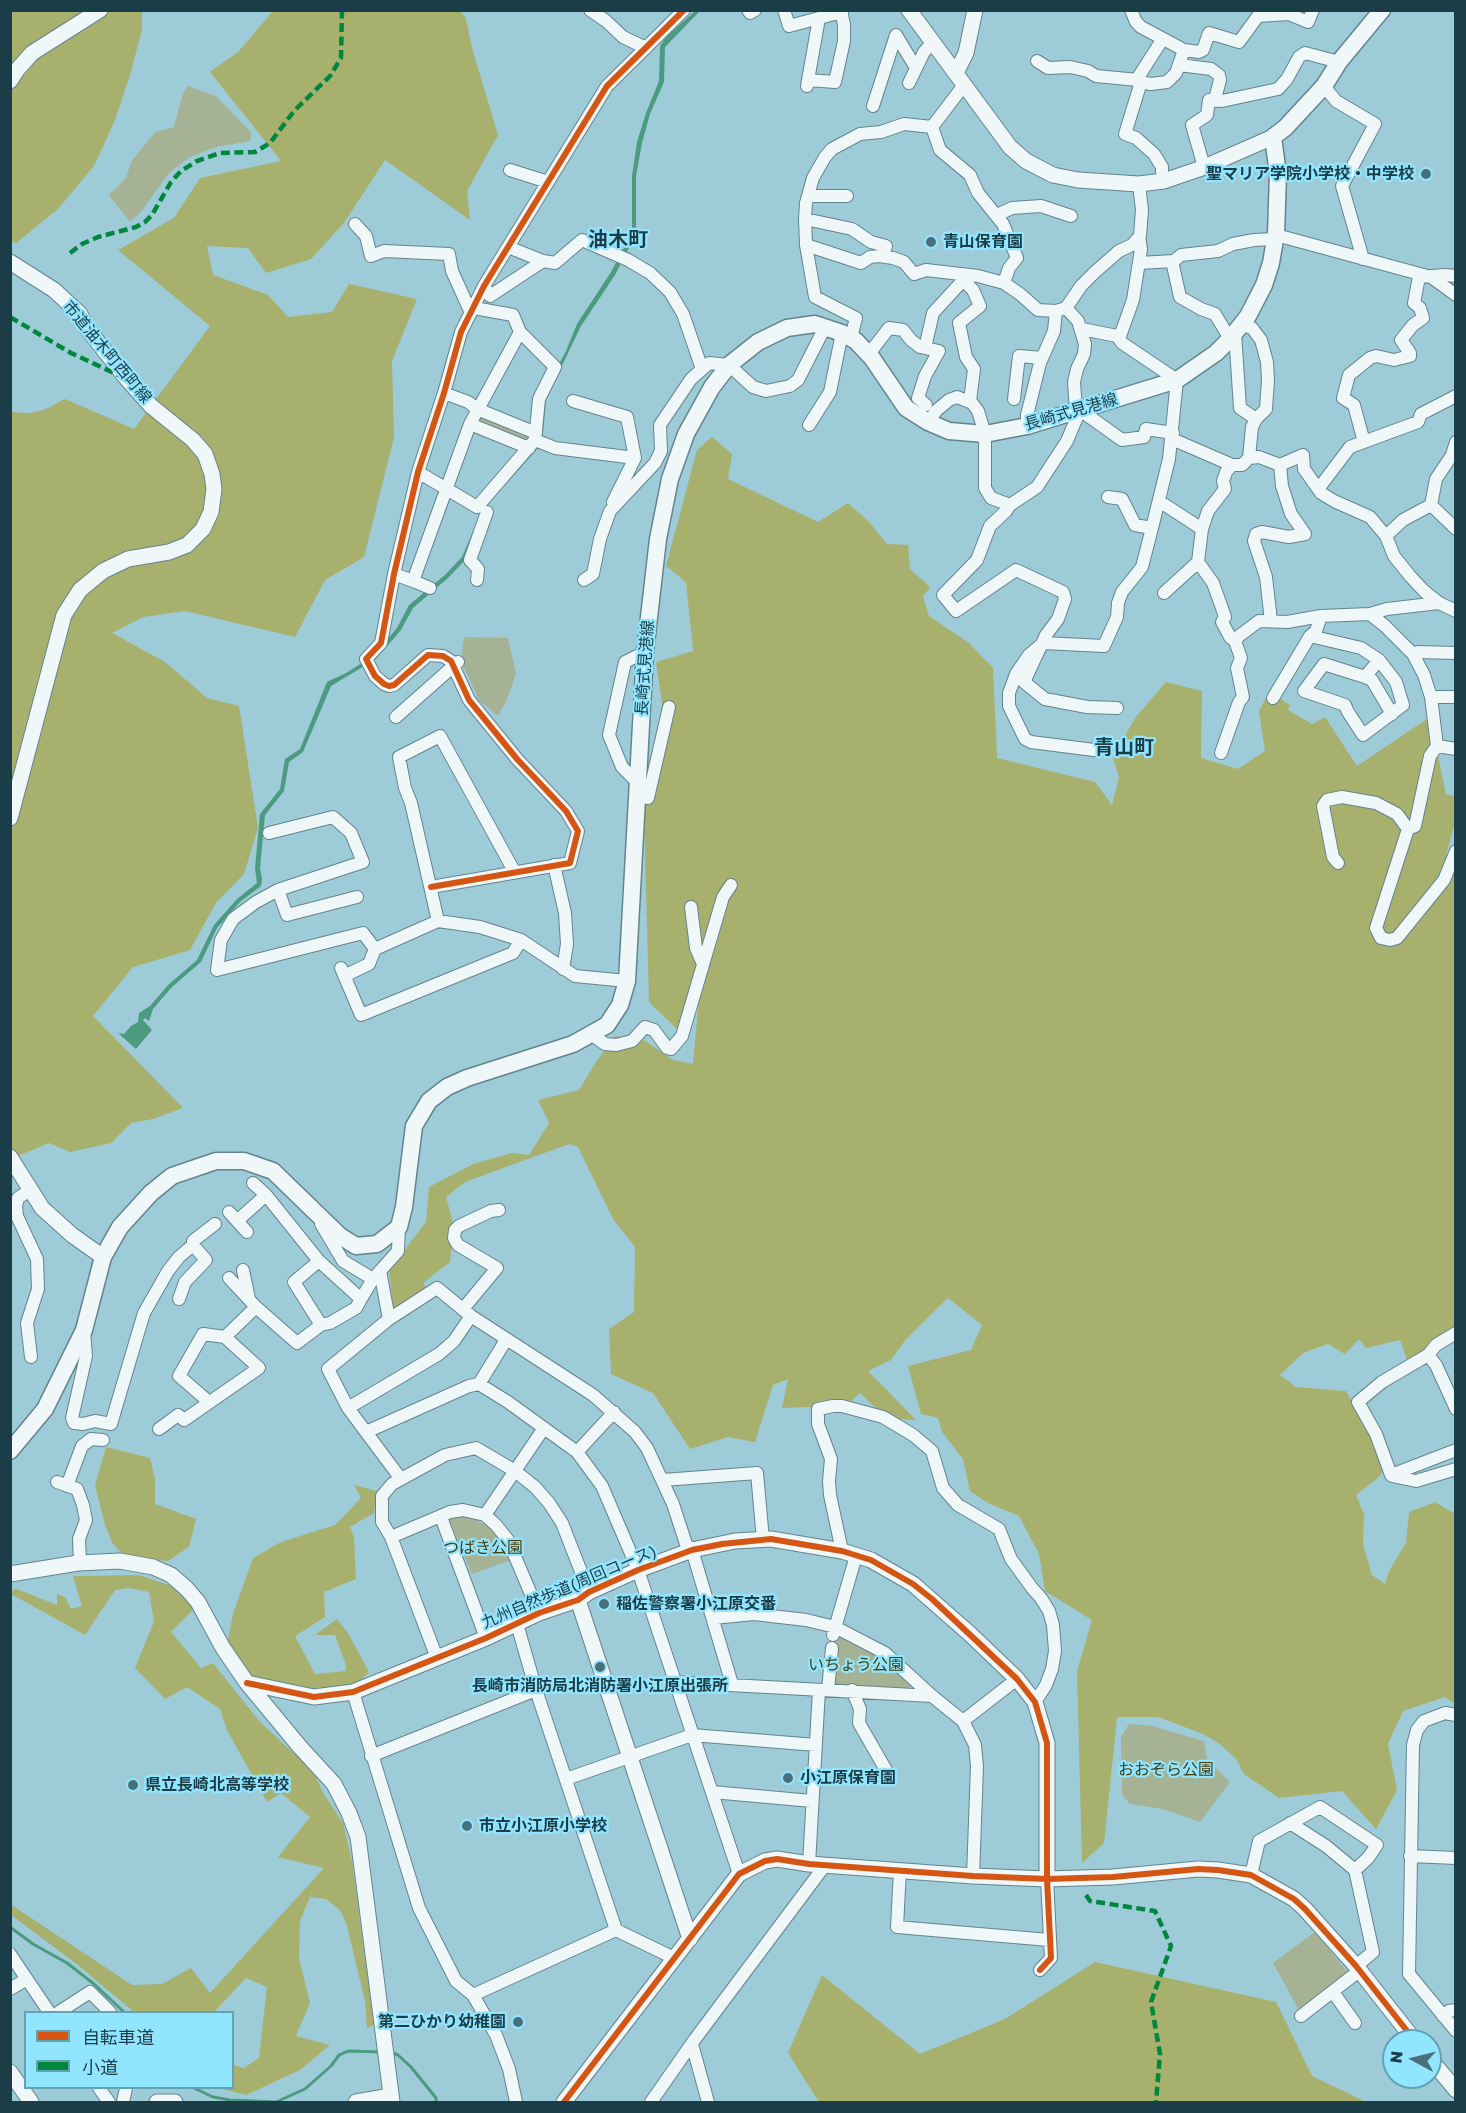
<!DOCTYPE html>
<meta charset="utf-8">
<style>
body{margin:0}
#map{position:relative;width:1466px;height:2113px;overflow:hidden;background:#9ecbd8;font-family:"Golos Text","Noto Sans JP",sans-serif}
canvas{display:block}
.frame{position:absolute;inset:0;border:12px solid #1b3d47;pointer-events:none}
.legend{position:absolute;left:24px;top:2011px;width:210px;height:78px;box-sizing:border-box;background:#92e5fe;border:2px solid #62a2b5;margin:0;padding:8px 10px;list-style:none;font-size:18px;color:#1b3d47}
.legend li{display:flex;align-items:center;gap:12px;height:30px}
.legend b{width:30px;border:2px solid #62a2b5}
.north{position:absolute;left:1382px;top:2029px;width:60px;height:60px;box-sizing:border-box;background:#92e5fe;border:2px solid #62a2b5;border-radius:50%;rotate:277deg;font-size:16px;font-weight:700;line-height:24px;text-align:center;color:#1b3d47}
.north::after{content:'';display:block;margin:auto;width:21px;height:27px;background:#496f7a;clip-path:polygon(50% 0,100% 100%,50% 72%,0 100%)}
</style>
<div id="map">
<canvas width="1466" height="2113"></canvas>
<div class="frame"></div>
<ul class="legend">
<li><b style="height:8px;background:#d45612"></b>自転車道</li>
<li><b style="height:8px;background:#00873e"></b>小道</li>
</ul>
<div class="north">N</div>
</div>
<script>
const ctx = document.querySelector('canvas').getContext('2d');
ctx.lineJoin = 'round';
function paint(path, color) {
  ctx.fillStyle = color;
  ctx.fill(path, 'evenodd');
}
function poly(rows) {
  const path = new Path2D();
  for (const r of rows) {
    path.moveTo(r[0], r[1]);
    for (let i = 2; i < r.length; i += 2) path.lineTo(r[i], r[i + 1]);
  }
  return path;
}
function stroke(path, color, width, dash) {
  ctx.strokeStyle = color;
  ctx.lineWidth = width;
  ctx.lineCap = dash ? 'butt' : 'round';
  ctx.setLineDash(dash || []);
  ctx.stroke(path);
}
function write(font, color, halo, rows, align = 'center') {
  ctx.font = font + ' "Golos Text","Noto Sans JP",sans-serif';
  ctx.lineWidth = 4.5;
  ctx.setLineDash([]);
  ctx.textBaseline = 'middle';
  ctx.strokeStyle = halo;
  ctx.fillStyle = color;
  for (const [text, x, y, turn = 0] of rows) {
    ctx.save();
    ctx.translate(x, y);
    ctx.rotate((+turn || 0) * Math.PI / 180);
    ctx.textAlign = isNaN(turn) ? turn : align;
    if (halo) ctx.strokeText(text, 0, 0);
    ctx.fillText(text, 0, 0);
    ctx.restore();
  }
}
paint(poly([
 [188,86,216,96,252,133,250,141,216,147,190,157,169,173,141,212,130,222,109,195,126,178,131,162,155,132,174,127,183,93],
 [480,413,532,436,528,443,476,422],
 [464,637,508,638,516,674,507,699,498,716,479,700,461,661],
 [454,1516,471,1517,495,1531,505,1545,511,1560,472,1574,449,1519],
 [838,1634,882,1656,913,1684,907,1690,833,1684],
 [1129,1724,1152,1726,1204,1741,1207,1759,1230,1782,1200,1822,1163,1809,1130,1804,1122,1795,1121,1737],
 [1315,1932,1349,1974,1299,2010,1273,1963]
]), '#a5b294');
paint(poly([
 [10,11,142,11,142,30,130,75,115,120,94,166,58,209,16,243,10,240],
 [273,11,461,11,466,19,472,48,498,135,467,191,470,220,385,160,344,223,311,259,266,273,248,248,207,246,213,275,268,295,288,317,332,312,349,284,417,299,392,361,394,437,364,557,325,580,295,637,185,611,143,617,112,633,165,662,207,698,239,706,258,828,244,874,216,903,190,950,133,967,93,1016,183,1108,153,1119,131,1123,111,1143,70,1152,49,1143,11,1159,10,412,30,413,44,410,65,399,134,429,210,326,118,250,174,218,200,178,281,161,210,72,238,52],
 [712,437,732,454,728,479,818,522,848,503,868,521,887,544,908,545,910,569,930,587,923,597,929,616,969,643,993,668,997,758,1095,782,1112,805,1119,777,1113,758,1135,718,1166,682,1202,691,1201,758,1238,769,1265,751,1259,711,1269,692,1290,705,1288,710,1312,724,1325,717,1357,766,1430,717,1446,794,1456,797,1455,822,1446,855,1456,864,1455,1332,1407,1360,1400,1340,1366,1348,1359,1339,1345,1354,1328,1344,1303,1353,1280,1375,1296,1387,1346,1391,1363,1423,1382,1451,1388,1464,1378,1478,1356,1495,1364,1514,1363,1545,1372,1575,1385,1584,1389,1571,1406,1543,1409,1512,1435,1502,1455,1514,1455,1704,1445,1697,1403,1711,1388,1744,1397,1790,1376,1829,1342,1791,1279,1798,1244,1774,1236,1759,1220,1744,1203,1734,1158,1717,1117,1717,1104,1843,1082,1863,1077,1671,1092,1620,1045,1591,1039,1554,1019,1516,988,1503,970,1491,963,1459,942,1432,938,1418,921,1414,908,1366,971,1350,982,1325,948,1298,906,1339,891,1360,868,1371,916,1420,886,1418,860,1393,841,1411,832,1406,782,1408,788,1379,773,1385,755,1442,728,1437,690,1449,653,1393,611,1374,609,1329,634,1312,635,1247,613,1219,578,1147,569,1144,465,1182,446,1197,453,1223,450,1262,423,1283,433,1298,393,1308,389,1270,426,1222,429,1187,473,1164,512,1153,529,1155,549,1123,538,1100,579,1090,594,1065,615,1036,644,1040,673,1060,693,1064,699,998,677,1029,649,1002,644,810,664,717,656,662,693,651,686,582,666,566,697,450],
 [106,1447,150,1458,155,1479,155,1504,196,1519,189,1547,168,1561,123,1555,113,1544,105,1525,95,1485],
 [354,1485,377,1491,374,1513,350,1527,354,1537,356,1579,324,1592,325,1617,295,1636,315,1674,346,1671,346,1665,335,1635,315,1635,337,1619,348,1633,369,1672,354,1687,318,1694,256,1685,227,1644,233,1614,253,1558,281,1542,335,1525,361,1498],
 [139,1575,172,1586,194,1609,171,1632,201,1668,213,1663,260,1722,314,1772,322,1791,343,1823,352,1861,374,2025,367,2028,365,2001,347,1926,340,1910,326,1899,310,1897,300,1921,299,1958,310,2003,296,2036,330,2045,300,2070,246,2095,218,2088,232,2088,233,2065,244,2068,259,2058,267,1987,246,1978,214,2012,134,2012,78,1965,11,1915,10,1904,132,1985,162,1984,191,1968,210,1993,324,1868,278,1857,310,1817,281,1793,267,1802,227,1730,220,1709,187,1687,165,1699,135,1668,154,1622,149,1592,129,1588,115,1590,85,1635,11,1594,14,1588,57,1605,57,1594,46,1590,65,1597,71,1609,82,1606,73,1576],
 [1095,1962,1276,2002,1312,2076,1366,2102,819,2102,788,2053,822,1975,920,2054,1005,2019]
]), '#a8b06d');
paint(poly([
 [695,11,700,11,665,47,664,82,650,114,642,143,636,176,636,234,615,275,581,326,546,399,543,433,538,448,489,503,466,559,448,578,413,608,401,630,376,659,331,686,303,752,289,762,284,791,265,815,260,868,262,879,261,886,240,902,217,928,201,962,172,987,153,1009,149,1021,145,1018,143,1020,152,1030,136,1049,118,1033,124,1034,131,1026,138,1022,139,1013,150,1006,169,984,197,960,214,925,237,899,257,883,255,868,260,814,280,789,285,759,300,749,327,682,346,673,373,656,397,628,409,605,445,575,462,557,486,501,534,446,541,398,566,351,577,324,611,272,632,233,632,176,637,142,646,113,659,81,660,46,666,37]
]), '#4c9a80');
stroke(poly([
 [10,1927,33,1944,67,1963,94,1984,124,2012],
 [391,2052,398,2055,411,2067,436,2098,436,2102],
 [194,2088,213,2097,230,2100,276,2102,305,2089,331,2066,339,2055,348,2051,382,2052]
]), '#4c9a80', 3);
const minor = poly([
 [590,10,606,21,623,37,646,48],
 [748,10,750,13,755,10],
 [784,10,789,26,842,12],
 [1131,10,1136,22,1141,27,1184,50,1199,52,1203,50,1209,33,1239,42,1258,16,1289,14,1308,22,1313,10],
 [1162,40,1139,76,1139,82,1151,84,1167,82,1176,73,1184,50],
 [1037,61,1048,68,1070,67,1088,71,1096,76,1138,80],
 [1179,65,1211,69,1219,75,1220,80,1215,99],
 [808,80,835,82,844,41,844,25,841,10],
 [1141,82,1125,134,1136,138,1154,154,1162,167,1162,172],
 [909,83,924,52,933,42],
 [964,85,932,127,940,150,970,175,978,193,1003,224,1017,258,1009,268,1004,283],
 [807,86,819,18],
 [1324,86,1336,101,1375,124,1342,186,1363,259],
 [873,106,896,35,916,68],
 [1202,160,1192,125,1207,115,1209,100,1222,101,1278,89,1287,79,1299,57,1305,53,1339,62],
 [510,170,548,182],
 [808,196,847,196],
 [997,215,1012,208,1041,206,1071,216],
 [805,219,852,229,871,242,886,246,883,256],
 [355,224,366,236,371,256,384,251,449,254,452,271,471,313],
 [1276,235,1431,277,1456,295],
 [806,245,861,263,870,257,879,256,893,258,904,262,914,274,926,270,978,276,1004,283,1020,294,1038,310,1056,311,1066,308,1081,286,1095,272,1119,251,1132,245,1140,236,1142,210,1139,184],
 [508,247,543,261],
 [1172,261,1180,297,1201,309,1215,314,1230,339],
 [1139,263,1174,261,1181,255,1218,251,1233,244,1254,240,1275,239],
 [963,280,973,290,980,306,959,323,966,357,974,369,970,401],
 [484,286,490,296,543,261,555,263,582,240,628,260,650,273,670,292,683,314,702,369],
 [1066,308,1078,321,1085,344,1084,354,1077,369,1074,382,1076,411],
 [1242,325,1252,328,1261,340,1267,362,1268,380,1266,409,1256,419,1252,427,1249,458],
 [1082,329,1117,336,1122,343,1177,380,1169,459,1152,528,1142,567,1122,592,1118,603,1117,617,1104,646,1043,643,1029,655,1016,674,1009,693,1009,706,1025,739,1031,742,1094,750],
 [1235,333,1240,408,1256,419],
 [851,338,856,318,815,297,806,245,805,219,806,203,813,178,825,157,832,149,860,134,881,132,904,124,932,127],
 [1119,339,1133,300,1141,249,1139,237],
 [925,348,933,313,968,275],
 [868,355,889,328,903,330,911,340,920,347,939,351,925,376,918,398,926,405],
 [444,393,468,402,477,409,536,433],
 [1014,399,1019,356,1042,358],
 [573,401,627,417,635,458,613,502],
 [928,422,937,410,949,400,957,397,972,403,978,411,985,434,985,488,991,498,1010,505,1037,487,1067,441,1080,410,1122,440,1144,437,1146,429,1173,433],
 [470,424,529,448],
 [809,425,830,392,842,333],
 [1027,426,1027,415,1040,363,1054,331,1056,311],
 [1172,439,1232,465,1242,465,1249,458,1259,457,1280,465,1303,455,1304,469,1321,493,1334,501,1370,517,1386,536,1394,556,1410,576,1424,591,1439,603],
 [535,440,555,448,635,458],
 [1364,442,1354,405,1343,398,1349,375,1370,358,1376,356,1394,360,1410,356,1410,353,1401,340,1413,325,1423,318,1420,308,1414,303,1419,277,1445,275,1456,276],
 [1456,442,1452,455,1436,479,1431,505,1456,529],
 [1232,465,1226,472,1223,481,1225,489,1208,511,1202,529,1198,562,1213,583,1223,611,1225,617,1222,622,1230,637,1235,641],
 [418,472,477,507,535,440,539,399,555,367,520,332,513,315,474,308],
 [1319,488,1350,447,1418,422,1421,414,1456,396],
 [1108,497,1122,499,1135,525,1152,528],
 [1159,501,1202,529],
 [1010,505,1006,511,990,526,977,560,943,595,956,611,1016,570,1063,592,1065,599,1058,619,1046,635,1024,682,1045,699,1087,707,1117,708],
 [1386,536,1403,520,1431,505],
 [394,574,413,581,470,424,520,332],
 [477,580,478,569,470,560,487,512],
 [584,580,593,574,600,539,610,511,655,463,661,451,660,425,691,379,709,363,729,365,753,387,766,391,790,386,798,380,825,327],
 [413,581,430,588],
 [1164,593,1198,562],
 [1370,614,1385,626,1413,654,1424,675,1431,697,1437,746,1456,749],
 [1271,621,1266,577,1254,541,1256,534,1262,532,1289,537,1305,534,1291,514,1282,486,1280,465],
 [1310,636,1361,648,1379,660,1396,682,1403,705,1363,735,1348,712,1345,705,1304,691,1324,664,1365,677],
 [1413,654,1418,652,1456,653],
 [1379,660,1365,677,1372,680,1392,714],
 [1431,697,1456,697],
 [1273,698,1310,636,1316,631,1321,616],
 [396,717,458,662],
 [1437,746,1430,756,1415,826,1408,829,1376,928,1381,938,1390,940,1397,938,1444,880,1456,851],
 [1221,753,1239,702,1243,697,1237,668,1241,658,1235,641,1239,636,1259,621,1287,622,1321,616,1370,614,1387,609,1439,603,1456,611],
 [638,783,622,767,609,735,625,662,645,652],
 [637,796,648,798,669,707],
 [269,833,333,817,351,833,363,862,278,890,256,902,233,919,221,940,217,970,363,933,375,949,438,921],
 [1338,863,1333,857,1323,806,1327,800,1342,797,1376,803,1397,814,1408,829],
 [554,865,565,913,567,944,563,969],
 [514,871,440,736,399,757,405,788,411,803,438,921,480,927,521,940,575,976,627,981],
 [431,887,570,863,578,831,566,811,517,759,469,700,451,661,443,656,428,655,394,685,389,686,384,684,375,676,366,659,381,643,394,574,418,472,444,393,461,332,484,286,607,86,684,10],
 [278,890,287,915,357,897],
 [691,907,696,948,703,964],
 [341,968,361,1015,513,953,521,940],
 [344,976,369,964,375,949],
 [591,1034,605,1044,616,1045,632,1041,645,1027,654,1030,667,1048,671,1049,682,1036,723,897,731,885],
 [253,1183,266,1195],
 [30,1190,18,1198,16,1206,17,1216,37,1259,38,1289,27,1323,31,1357],
 [229,1212,247,1232],
 [237,1221,266,1195,319,1261],
 [321,1224,343,1261,373,1279,398,1251,399,1227],
 [193,1245,193,1241,215,1224],
 [243,1270,249,1299],
 [380,1271,389,1319],
 [229,1278,256,1307],
 [463,1309,497,1268,458,1245,454,1238,455,1230,459,1226,491,1211,499,1210],
 [321,1325,330,1323,356,1308,361,1299],
 [84,1331,86,1356,72,1418,74,1423,83,1424,95,1421,111,1424,144,1313,168,1271,179,1257,193,1245,206,1260,185,1282,179,1299],
 [1428,1355,1436,1345,1456,1333],
 [479,1384,506,1340],
 [209,1402,179,1376,203,1334,225,1337],
 [348,1408,328,1369,389,1319,437,1288,471,1316],
 [159,1429,178,1415,184,1420,259,1368,225,1337,256,1307,297,1343,321,1325,294,1282,319,1261,361,1299,373,1279],
 [366,1432,469,1386,479,1384,508,1402,577,1452,602,1486,638,1570,739,1874],
 [577,1452,614,1412],
 [1391,1475,1376,1434,1358,1402,1382,1382,1428,1355,1436,1365,1456,1409],
 [1391,1475,1456,1450],
 [1392,1476,1416,1481,1456,1469],
 [401,1479,348,1408,439,1354,454,1341,471,1316,593,1395,635,1432,647,1448,673,1504,686,1544,692,1550,732,1684],
 [663,1480,757,1473,763,1540],
 [57,1482,77,1489,83,1505,86,1520,79,1539,80,1563],
 [67,1486,82,1446,91,1439,103,1440],
 [485,1515,544,1428],
 [441,1517,486,1638],
 [391,1537,450,1512,463,1510,485,1515,496,1525,508,1540,539,1613],
 [842,1551,830,1495,829,1481,831,1459,818,1424,818,1409,833,1406,842,1406,883,1417,913,1435,932,1451,943,1488,958,1505,999,1529,1011,1559,1032,1588,1041,1598,1049,1611,1053,1625,1055,1651,1052,1669,1046,1685,1035,1702],
 [713,1618,754,1614,806,1620,835,1627,885,1653,932,1696,963,1721,975,1745,977,1766,973,1876],
 [517,1624,536,1690,616,1930,674,1958],
 [833,1635,856,1556],
 [437,1658,391,1537,382,1522,382,1496,392,1484,445,1455,476,1448,515,1471,535,1487,549,1503,562,1523,589,1592],
 [675,1682,932,1696],
 [828,1690,832,1648],
 [852,1690,860,1709,859,1723,890,1777],
 [353,1692,419,1908,456,1981,473,1995,496,2035,509,2069,516,2102],
 [1456,1715,1445,1713,1424,1721,1417,1730,1413,1745,1409,1974,1456,2031],
 [963,1721,1017,1679],
 [371,1756,536,1690],
 [566,1779,692,1735,816,1745],
 [712,1792,812,1801],
 [1290,1823,1326,1846,1355,1870,1373,1952,1356,1966],
 [1410,1856,1456,1858],
 [809,1864,819,1690],
 [900,1870,897,1927,1049,1940],
 [1251,1875,1259,1841,1320,1807,1377,1845,1368,1858,1355,1870],
 [10,1954,49,2012],
 [1040,1970,1051,1958,1047,1879],
 [10,1989,27,1979],
 [1333,1992,1355,2023],
 [473,1995,616,1930],
 [59,2012,90,1992,110,2012],
 [1301,2016,1359,1971],
 [1443,2016,1449,2011,1456,2010],
 [692,2044,708,2102],
 [99,2088,109,2102],
 [123,2102,126,2088],
 [651,2102,695,2039,826,1864]
]);
const tertiary = poly([
 [909,10,1010,147,1026,161,1053,175,1078,180,1139,184,1164,181,1202,168,1273,137],
 [956,73,966,53,975,10],
 [10,81,17,70,32,53,100,10],
 [10,262,54,290,80,314,86,327,127,379,151,406,193,440,205,454,212,474,214,489,211,512,203,529,187,545,169,552,128,559,103,571,80,590,64,615,10,818],
 [10,1157,42,1208,72,1235,103,1257],
 [10,1574,78,1563,120,1561,153,1567,171,1575,187,1589,198,1602,223,1648,247,1683,300,1747,334,1784,349,1813,358,1837,392,2102],
 [578,1600,690,1939],
 [247,1683,314,1697,353,1692,486,1638,539,1613,578,1600,589,1592,638,1570,692,1550,735,1541,771,1539,842,1551,871,1560,913,1584,970,1634,1017,1679,1035,1702,1047,1743,1047,1879],
 [1430,2059,1456,2090],
 [10,2072,31,2102],
 [157,2102,175,2102],
 [356,2102,391,2096],
 [564,2102,739,1874,765,1861,777,1859,809,1864,973,1876,1047,1879,1113,1877,1198,1869,1218,1870,1251,1875,1294,1899,1305,1909,1356,1966,1415,2041]
]);
const secondary = poly([
 [10,1451,45,1409,84,1330,103,1257,120,1227,151,1193,172,1176,216,1161,244,1161,273,1171,340,1236,356,1246,377,1244,399,1227,404,1207,414,1126,429,1101,447,1087,467,1078,573,1044,607,1025,620,1005,627,981,645,652,658,539,670,479,686,434,712,387,729,365,758,342,787,328,815,324,842,333,856,341,872,358,906,408,928,422,949,431,985,434,1027,426,1177,380,1216,353,1230,339,1248,316,1264,285,1271,263,1276,234,1278,174,1273,137,1285,128,1324,86,1339,62,1382,10]
]);
stroke(minor, '#63848d', 14);
stroke(tertiary, '#63848d', 17);
stroke(secondary, '#63848d', 19);
stroke(minor, '#f0f7f9', 12);
stroke(tertiary, '#f0f7f9', 15);
stroke(secondary, '#f0f7f9', 16);
stroke(poly([
 [70,253,82,244,98,237,136,227,145,222,152,215,171,182,181,171,197,161,220,153,255,152,270,143,294,111,330,76,341,58,342,10],
 [10,317,71,353,127,379],
 [1086,1895,1090,1901,1155,1911,1171,1946,1151,2002,1160,2054,1156,2102]
]), '#00873e', 4.5, [9, 4.5]);
stroke(poly([
 [431,887,570,863,578,831,566,811,517,759,469,700,451,661,443,656,428,655,394,685,389,686,384,684,375,676,366,659,381,643,394,574,418,472,444,393,461,332,484,286,607,86,684,10],
 [247,1683,314,1697,353,1692,486,1638,539,1613,578,1600,589,1592,638,1570,692,1550,722,1544,771,1539,842,1551,871,1560,913,1584,932,1599,1017,1679,1035,1702,1047,1743,1047,1879,1051,1958,1040,1970],
 [564,2102,739,1874,765,1861,777,1859,809,1864,973,1876,1047,1879,1113,1877,1198,1869,1218,1870,1251,1875,1294,1899,1305,1909,1356,1966,1415,2041]
]), '#d45612', 6);
for (const [x, y, r, color] of [
 [1426,174,6,"#496f7a"],
 [931,242,6,"#496f7a"],
 [604,1604,6,"#496f7a"],
 [600,1667,6,"#496f7a"],
 [788,1778,6,"#496f7a"],
 [133,1785,6,"#496f7a"],
 [467,1826,6,"#496f7a"],
 [518,2022,6,"#496f7a"]
]) {
  const dot = new Path2D();
  dot.arc(x, y, r, 0, 2 * Math.PI);
  ctx.fillStyle = color;
  ctx.fill(dot);
  stroke(dot, '#92e5fe', 2);
}
write('bold 16px', '#1b3d47', '#92e5fe', [
 ["聖マリア学院小学校・中学校",1414,174,"right"],
 ["青山保育園",943,242],
 ["稲佐警察署小江原交番",616,1604],
 ["長崎市消防局北消防署小江原出張所",600,1686,"center"],
 ["小江原保育園",800,1778],
 ["県立長崎北高等学校",145,1785],
 ["市立小江原小学校",479,1826],
 ["第二ひかり幼稚園",506,2022,"right"]
], 'left');
write('16px', '#1b3d47', '#92e5fe', [
 ["市道油木町西町線",107,352,50],
 ["長崎式見港線",1071,412,-16],
 ["長崎式見港線",645,668,-86],
 ["九州自然歩道(周回コース)",569,1587,-23]
]);
write('16px', '#453d0b', '#92e5fe', [
 ["つばき公園",483,1548],
 ["いちょう公園",856,1665],
 ["おおぞら公園",1166,1770]
]);
write('bold 20px', '#1b3d47', '#92e5fe', [
 ["油木町",618,240],
 ["青山町",1124,748]
]);
</script>
